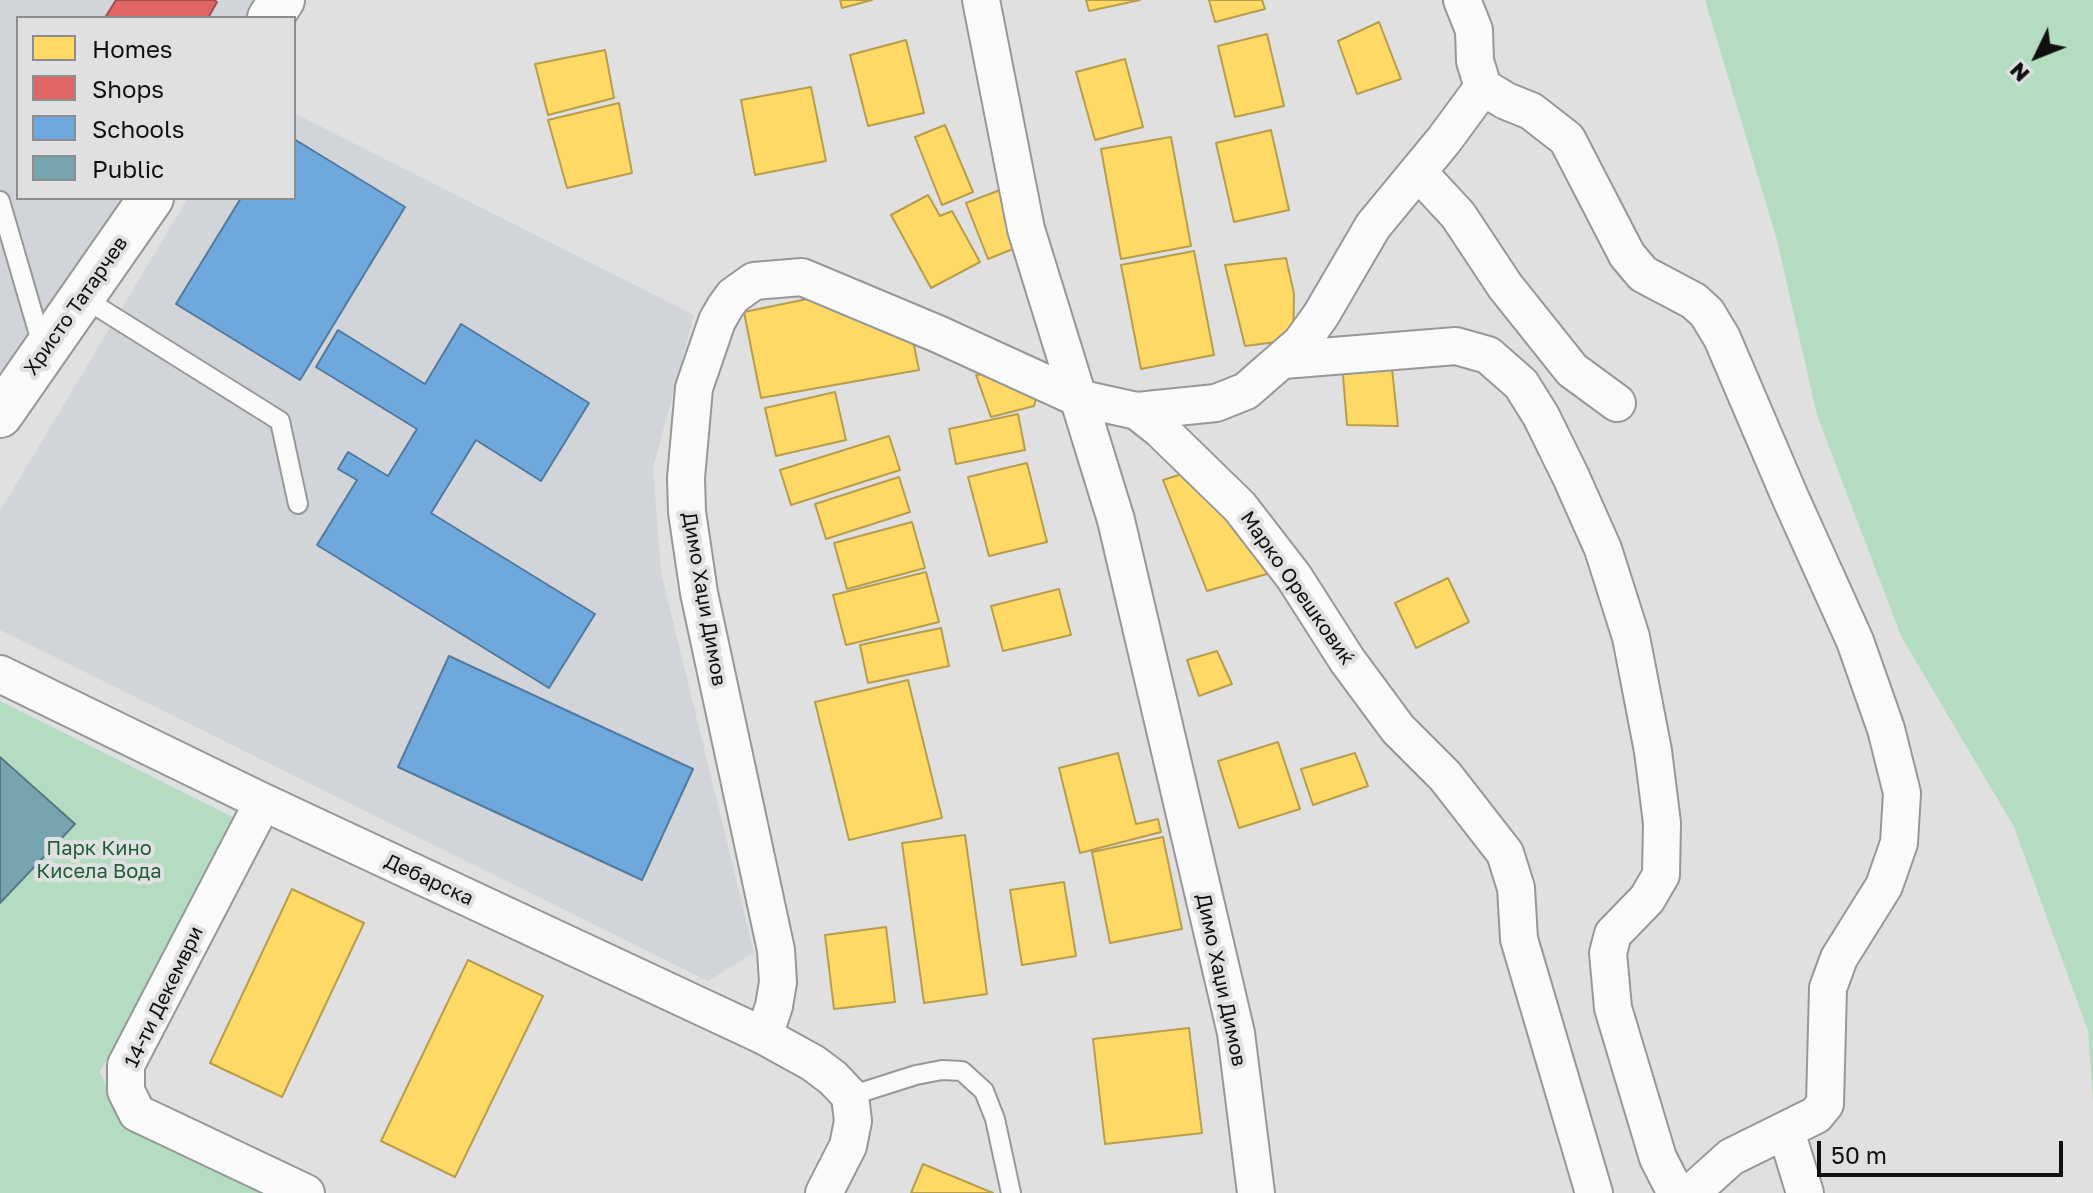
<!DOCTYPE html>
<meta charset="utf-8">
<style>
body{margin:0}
#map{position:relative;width:2093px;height:1193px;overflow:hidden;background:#e0e0e0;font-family:"Golos Text",sans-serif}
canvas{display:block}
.legend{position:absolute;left:16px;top:16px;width:280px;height:184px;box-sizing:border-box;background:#dfe0e1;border:2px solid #8c8d8e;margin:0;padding:10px 14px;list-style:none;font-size:24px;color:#101011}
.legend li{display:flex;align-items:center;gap:16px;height:40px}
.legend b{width:40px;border:2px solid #8c8d8e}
.north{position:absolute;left:1997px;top:16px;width:80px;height:80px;-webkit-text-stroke:6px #dfe0e1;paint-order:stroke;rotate:227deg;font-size:22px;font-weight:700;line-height:32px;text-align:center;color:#101011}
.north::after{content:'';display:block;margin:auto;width:28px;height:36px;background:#101011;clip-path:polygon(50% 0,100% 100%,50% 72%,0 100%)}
.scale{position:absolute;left:1817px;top:1141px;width:246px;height:36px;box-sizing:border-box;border:4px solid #101011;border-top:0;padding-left:10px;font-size:24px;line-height:28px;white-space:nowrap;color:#101011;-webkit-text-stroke:6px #dfe0e1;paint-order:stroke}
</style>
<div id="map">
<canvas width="2093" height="1193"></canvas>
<ul class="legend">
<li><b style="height:22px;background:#ffd966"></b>Homes</li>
<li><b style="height:22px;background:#e06666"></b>Shops</li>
<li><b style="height:22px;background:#6fa8dc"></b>Schools</li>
<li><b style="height:22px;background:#76a5af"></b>Public</li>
</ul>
<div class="north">N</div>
<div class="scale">50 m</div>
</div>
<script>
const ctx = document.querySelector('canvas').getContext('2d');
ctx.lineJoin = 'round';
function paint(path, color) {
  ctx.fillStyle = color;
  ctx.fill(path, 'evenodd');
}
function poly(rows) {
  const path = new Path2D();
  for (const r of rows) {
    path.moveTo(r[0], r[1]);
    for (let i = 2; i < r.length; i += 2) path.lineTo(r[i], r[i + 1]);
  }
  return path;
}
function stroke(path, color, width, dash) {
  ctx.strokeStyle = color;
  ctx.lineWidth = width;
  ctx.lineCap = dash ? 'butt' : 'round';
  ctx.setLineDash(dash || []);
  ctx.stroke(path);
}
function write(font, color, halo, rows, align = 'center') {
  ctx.font = font + ' "Golos Text",sans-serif';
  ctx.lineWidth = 8;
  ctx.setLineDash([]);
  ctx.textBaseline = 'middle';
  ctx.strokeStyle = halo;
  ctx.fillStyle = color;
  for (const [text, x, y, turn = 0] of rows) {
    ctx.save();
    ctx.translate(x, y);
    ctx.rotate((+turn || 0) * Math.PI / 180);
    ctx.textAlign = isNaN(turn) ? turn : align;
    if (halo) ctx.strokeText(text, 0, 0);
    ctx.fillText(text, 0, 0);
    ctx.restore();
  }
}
paint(poly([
 [0,0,282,0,270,18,18,18,18,198,151,198,0,415],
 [294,113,694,315,653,468,661,572,754,953,708,981,0,630,0,511,188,198,294,198]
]), '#d1d4d9');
paint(poly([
 [1705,0,2093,0,2093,1101,2088,1031,2014,827,1901,636,1817,415,1777,240],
 [0,701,233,817,100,1072,125,1127,263,1193,0,1193]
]), '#b4dcc0');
const homes = poly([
 [840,0,872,0,842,8,840,0],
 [1086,0,1140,0,1089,11,1086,0],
 [1209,0,1262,0,1265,9,1215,22,1209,0],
 [1379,22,1401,79,1357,94,1338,41,1379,22],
 [1267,34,1284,106,1235,117,1218,46,1267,34],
 [906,40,924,113,868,126,850,55,906,40],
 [605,50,614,98,548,115,535,64,605,50],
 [1125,59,1143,127,1095,140,1076,72,1125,59],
 [811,87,826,161,755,175,741,100,811,87],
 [619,103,632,173,567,188,548,120,619,103],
 [945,125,973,192,942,205,915,137,945,125],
 [1271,130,1289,210,1234,222,1216,143,1271,130],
 [1171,137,1191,246,1121,259,1101,149,1171,137],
 [1000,190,1023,245,988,259,966,203,1000,190],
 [928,195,940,216,952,211,980,262,931,288,891,215,928,195],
 [1194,251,1214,355,1141,369,1121,265,1194,251],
 [1286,258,1294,294,1293,340,1245,346,1225,265,1286,258],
 [817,297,911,331,919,370,761,398,744,312,817,297],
 [1391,359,1398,426,1347,425,1342,363,1391,359],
 [997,372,1038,391,1034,406,991,417,976,375,997,372],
 [835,392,846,440,776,456,765,408,835,392],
 [1018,414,1025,450,956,464,949,429,1018,414],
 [889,436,900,470,791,505,780,470,889,436],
 [1027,463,1047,542,989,556,968,477,1027,463],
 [1195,470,1281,570,1207,591,1163,480,1195,470],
 [899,477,910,512,826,539,815,504,899,477],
 [912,522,925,568,847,589,834,543,912,522],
 [926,572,939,622,846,645,833,595,926,572],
 [1448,578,1469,622,1416,648,1395,603,1448,578],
 [1059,589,1071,635,1003,651,991,606,1059,589],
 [941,628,949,666,868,683,860,645,941,628],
 [1217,651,1232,684,1199,696,1187,660,1217,651],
 [908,680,942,818,849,840,815,702,908,680],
 [1278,742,1300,809,1239,828,1218,761,1278,742],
 [1118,753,1136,824,1158,819,1161,832,1080,853,1059,768,1118,753],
 [1355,753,1368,786,1313,805,1301,769,1355,753],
 [965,835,987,994,924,1003,902,843,965,835],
 [1163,837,1182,929,1110,943,1092,852,1163,837],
 [1064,882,1076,956,1022,965,1010,890,1064,882],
 [292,889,364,923,282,1097,210,1063,292,889],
 [886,927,895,1002,834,1009,825,935,886,927],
 [468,960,543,996,455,1177,381,1141,468,960],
 [1189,1028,1202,1133,1105,1144,1093,1039,1189,1028],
 [923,1164,993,1193,911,1193,923,1164]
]);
paint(homes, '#ffd966');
stroke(homes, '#b79d4c', 2);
const shops = poly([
 [116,0,214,0,217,2,208,18,105,18,116,0]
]);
paint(shops, '#e06666');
stroke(shops, '#a24c4c', 2);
const schools = poly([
 [294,139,405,207,300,380,176,304,241,198,294,198,294,139],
 [461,324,589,403,541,481,476,440,431,513,595,614,549,688,317,545,357,480,338,469,348,452,388,476,417,429,316,367,338,330,425,384,461,324],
 [449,656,693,769,642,880,398,767,449,656]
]);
paint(schools, '#6fa8dc');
stroke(schools, '#527a9f', 2);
const public = poly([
 [0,757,75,824,0,903,0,757]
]);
paint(public, '#76a5af');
stroke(public, '#577880', 2);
const service = poly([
 [0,201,42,345],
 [82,297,280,421,298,504],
 [850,1096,916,1075,942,1070,962,1071,984,1091,995,1119,1011,1193]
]);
const minor = poly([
 [981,0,1026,229,1116,520,1236,1033,1256,1193],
 [1462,0,1474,30,1475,61,1483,87,1444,140,1373,226,1321,315,1301,343,1246,391,1216,403,1137,411,1161,430,1240,507,1294,577,1347,660,1398,729,1445,776,1505,853,1516,888,1519,939,1594,1193],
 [1483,87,1506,101,1531,111,1567,139,1627,255,1643,274,1694,301,1707,313,1722,338,1790,497,1855,641,1886,729,1902,793,1899,843,1884,886,1839,958,1828,988,1825,1104,1816,1115,1731,1157,1691,1193],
 [1418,172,1458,215,1505,286,1572,370,1617,403],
 [1284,360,1456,346,1488,355,1521,384,1541,416,1571,477,1603,549,1631,637,1653,751,1662,823,1661,875,1647,899,1613,934,1608,953,1613,1008,1658,1158,1676,1193],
 [0,674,263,802,764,1036,813,1063,833,1078,850,1096,853,1121,848,1146,824,1193],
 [263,802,126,1065,126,1091,137,1113,306,1193],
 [764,1036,774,1006,778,982,776,950,699,593,687,512,686,478,694,388,717,321,725,307,733,296,754,281,802,277,938,334,1078,398,1137,411],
 [1786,1131,1805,1193]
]);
const tertiary = poly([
 [270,18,282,0],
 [0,415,151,198]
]);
stroke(service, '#979797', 22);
stroke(minor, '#979797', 40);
stroke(tertiary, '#979797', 48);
stroke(service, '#fafafa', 18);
stroke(minor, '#fafafa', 36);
stroke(tertiary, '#fafafa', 44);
write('20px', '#101011', '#dfe0e1', [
 ["Христо Татарчев",76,306,-55],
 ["Марко Орешковиќ",1297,588,55],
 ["Димо Хаџи Димов",704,599,80],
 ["Дебарска",429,880,25],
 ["Димо Хаџи Димов",1221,980,78],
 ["14-ти Декември",164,997,-64]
]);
write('20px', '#215d38', '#dfe0e1', [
 ["Парк Кино",99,849],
 ["Кисела Вода",99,872]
]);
</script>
